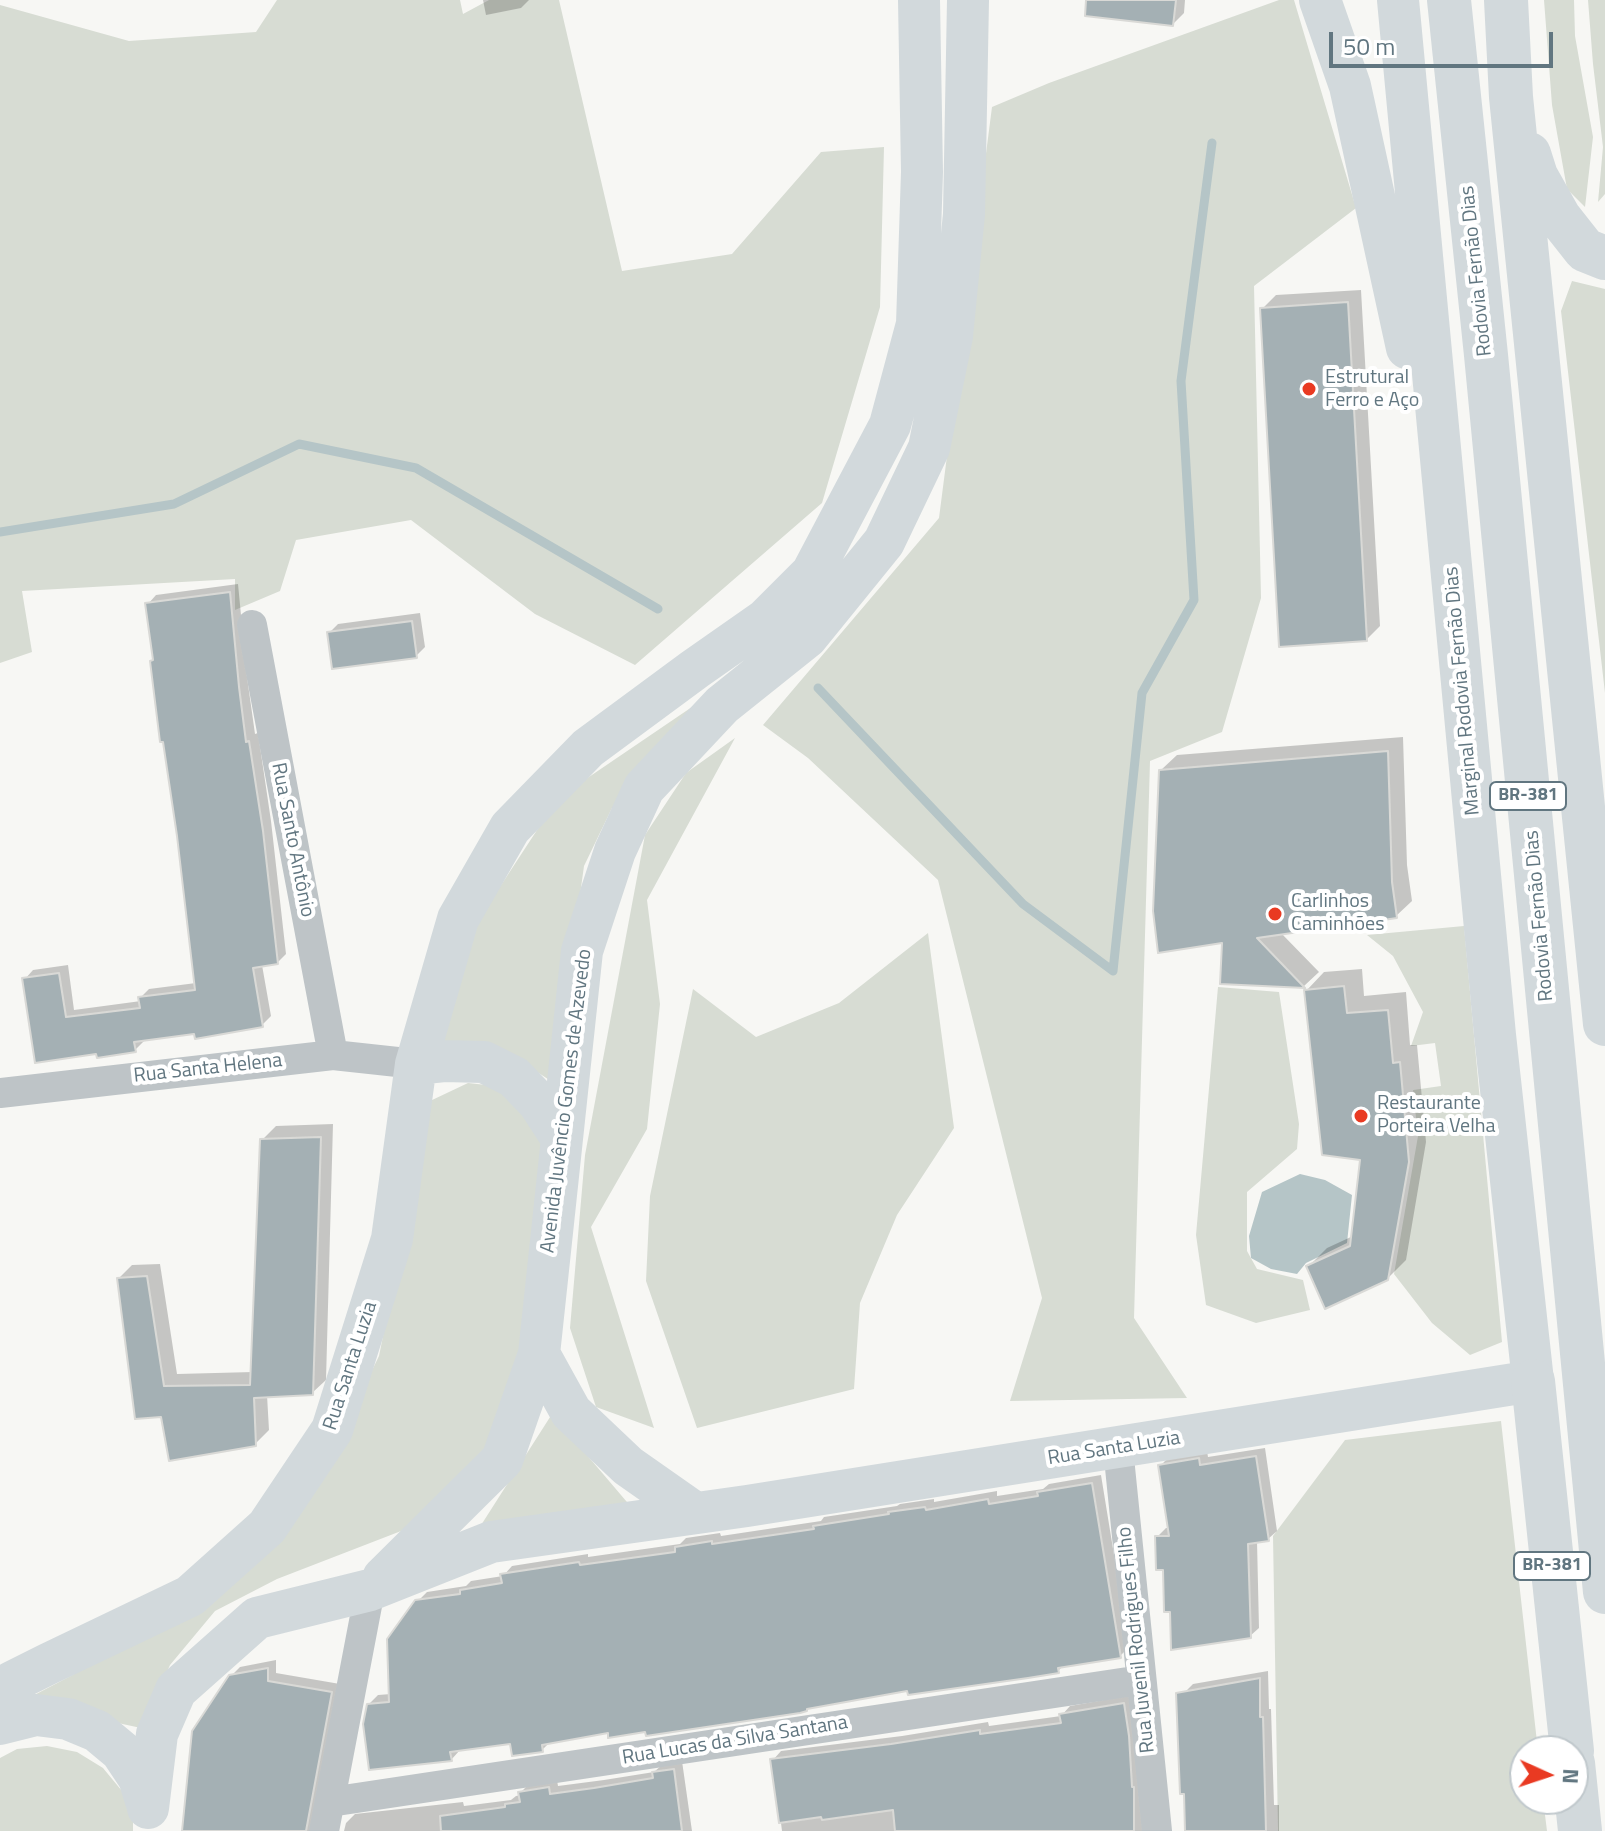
<!DOCTYPE html>
<meta charset="utf-8">
<style>
body{margin:0}
#map{position:relative;width:1605px;height:1831px;overflow:hidden;background:#f7f7f4;font-family:"Titillium Web",sans-serif}
canvas{display:block}
.north{position:absolute;left:1509px;top:1735px;width:80px;height:80px;box-sizing:border-box;background:#fff;border:2px solid #c0c8cc;border-radius:50%;rotate:93deg;font-size:22px;font-weight:700;line-height:32px;text-align:center;color:#617680}
.north::after{content:'';display:block;margin:auto;width:28px;height:36px;background:#e93a22;clip-path:polygon(50% 0,100% 100%,50% 72%,0 100%)}
.scale{position:absolute;left:1329px;top:32px;width:224px;height:36px;box-sizing:border-box;border:4px solid #617680;border-top:0;padding-left:10px;font-size:24px;line-height:28px;white-space:nowrap;color:#617680;-webkit-text-stroke:6px #fff;paint-order:stroke}
</style>
<div id="map">
<canvas width="1605" height="1831"></canvas>
<div class="north">N</div>
<div class="scale">50 m</div>
</div>
<script>
const ctx = document.querySelector('canvas').getContext('2d');
ctx.lineJoin = 'round';
function paint(path, color) {
  ctx.fillStyle = color;
  ctx.fill(path, 'evenodd');
}
function poly(rows) {
  const path = new Path2D();
  for (const r of rows) {
    path.moveTo(r[0], r[1]);
    for (let i = 2; i < r.length; i += 2) path.lineTo(r[i], r[i + 1]);
  }
  return path;
}
function stroke(path, color, width, dash) {
  ctx.strokeStyle = color;
  ctx.lineWidth = width;
  ctx.lineCap = dash ? 'butt' : 'round';
  ctx.setLineDash(dash || []);
  ctx.stroke(path);
}
function write(font, color, halo, rows, align = 'center') {
  ctx.font = font + ' "Titillium Web",sans-serif';
  ctx.lineWidth = 8;
  ctx.setLineDash([]);
  ctx.textBaseline = 'middle';
  ctx.strokeStyle = halo;
  ctx.fillStyle = color;
  for (const [text, x, y, turn = 0] of rows) {
    ctx.save();
    ctx.translate(x, y);
    ctx.rotate((+turn || 0) * Math.PI / 180);
    ctx.textAlign = isNaN(turn) ? turn : align;
    if (halo) ctx.strokeText(text, 0, 0);
    ctx.fillText(text, 0, 0);
    ctx.restore();
  }
}
paint(poly([
 [277,0,460,0,463,14,489,0,559,0,622,271,732,254,821,152,884,147,880,307,822,503,635,665,535,614,411,520,296,540,280,591,235,610,235,579,22,591,32,652,0,663,0,5,129,41,256,32],
 [1279,0,1294,0,1356,208,1254,286,1261,598,1222,732,1150,761,1134,1318,1187,1398,1010,1401,1042,1298,938,880,808,758,763,725,939,518,992,107,1049,83],
 [1544,0,1574,0,1575,36,1593,137,1585,207,1567,189,1552,105],
 [1588,0,1605,0,1605,194,1598,202,1603,147,1593,64],
 [1572,281,1605,289,1605,693,1561,311],
 [714,692,612,808,584,866,554,1083,514,1057,436,1047,471,931,558,798],
 [735,738,647,900,660,1004,647,1129,591,1227,654,1428,596,1407,570,1328,585,1155,645,835,686,773],
 [1464,926,1502,1342,1470,1355,1432,1323,1394,1274,1418,1136,1413,1090,1441,1086,1435,1043,1411,1046,1423,1012,1393,956,1367,935],
 [928,933,954,1128,897,1215,860,1303,854,1389,697,1428,646,1281,650,1196,693,989,756,1037,839,1003],
 [1218,987,1279,992,1299,1124,1297,1149,1247,1192,1247,1251,1257,1269,1303,1280,1310,1310,1256,1323,1206,1305,1196,1235],
 [468,1083,495,1086,519,1102,546,1146,532,1292,511,1401,479,1470,427,1521,277,1579,215,1611,170,1665,141,1728,21,1702,103,1659,337,1442,379,1356,430,1101],
 [552,1414,638,1515,476,1533],
 [1501,1421,1538,1751,1525,1751,1525,1799,1543,1799,1547,1831,1278,1831,1273,1536,1345,1440],
 [47,1746,77,1752,103,1768,122,1791,133,1819,133,1831,0,1831,0,1758,17,1749]
]), '#d7dcd3');
paint(poly([
 [1300,1174,1325,1180,1352,1195,1347,1243,1306,1263,1297,1274,1271,1269,1251,1258,1249,1236,1262,1192]
]), '#b5c5c7');
paint(poly([
 [483,0,529,0,521,8,486,15],
 [1091,0,1185,0,1184,13,1173,24],
 [1361,290,1380,626,1366,640,1262,309,1276,295],
 [238,584,247,677,255,734,258,733,271,821,286,954,278,962,262,965,271,1016,262,1025,143,1039,144,1041,135,1050,98,1055,25,979,33,970,68,965,74,1010,141,1001,140,998,149,989,196,983,148,604,156,595],
 [420,613,425,647,416,656,329,633,338,624],
 [1403,737,1407,865,1412,901,1396,916,1281,933,1319,972,1304,986,1222,982,1224,941,1161,770,1177,755],
 [1362,969,1364,996,1406,992,1410,1045,1417,1045,1426,1142,1406,1260,1387,1279,1308,1267,1327,1248,1353,1236,1363,1158,1306,991,1324,972],
 [333,1124,326,1380,312,1393,267,1395,269,1430,255,1444,163,1414,119,1278,132,1265,160,1264,177,1374,253,1372,262,1140,276,1126],
 [1265,1448,1277,1531,1268,1539,1257,1541,1259,1628,1250,1636,1172,1610,1165,1568,1157,1537,1166,1528,1170,1528,1160,1466,1169,1457,1207,1451,1208,1457],
 [1101,1475,1129,1647,1120,1656,1064,1665,1058,1671,909,1689,647,1729,609,1731,551,1741,542,1750,512,1742,460,1750,451,1760,368,1705,378,1695,391,1694,417,1602,427,1592,466,1586,471,1581,503,1576,512,1566,588,1554,588,1557,680,1544,686,1538,720,1533,721,1536,821,1521,824,1517,897,1506,900,1504,934,1499,934,1502,997,1491,997,1496,1043,1489,1049,1484],
 [276,1660,276,1673,340,1684,317,1831,184,1831,230,1677,240,1667],
 [1268,1671,1269,1709,1271,1709,1274,1805,1279,1805,1279,1831,1187,1831,1184,1693,1193,1684],
 [1132,1695,1147,1831,782,1831,773,1760,781,1751,902,1736,988,1722,989,1726,1061,1716,1070,1706],
 [682,1761,692,1831,344,1831,346,1823,355,1814,463,1802,464,1806,511,1800,516,1796,521,1795,520,1793,529,1784,557,1780,558,1786,604,1780,654,1772,663,1764]
]), '#0003');
stroke(poly([
 [0,532,174,504,299,444,416,468,658,609],
 [818,688,1023,904,1113,971,1142,693,1194,600,1181,381,1212,143]
]), '#b5c5c7', 9);
const building = poly([
 [1086,0,1176,0,1173,26,1085,16,1086,0],
 [1348,302,1367,641,1279,647,1260,308,1348,302],
 [230,592,239,687,246,742,249,741,263,831,278,964,253,968,263,1027,195,1039,194,1034,134,1042,136,1052,97,1058,96,1054,35,1063,22,978,59,973,66,1017,140,1008,138,997,195,990,177,836,163,742,160,742,150,661,153,660,145,603,230,592],
 [412,621,417,658,332,669,327,632,412,621],
 [1388,751,1392,882,1397,918,1257,938,1305,988,1220,984,1222,943,1158,953,1153,911,1159,770,1388,751],
 [1344,986,1347,1013,1388,1010,1393,1063,1400,1062,1409,1162,1388,1280,1325,1309,1306,1266,1350,1246,1360,1160,1322,1155,1304,990,1344,986],
 [321,1137,313,1395,254,1398,256,1446,169,1461,161,1417,135,1419,117,1278,147,1276,164,1386,250,1385,260,1139,321,1137],
 [1256,1456,1269,1541,1248,1544,1251,1638,1171,1650,1170,1612,1164,1612,1163,1570,1156,1570,1155,1536,1169,1536,1158,1465,1199,1458,1200,1465,1256,1456],
 [1092,1483,1121,1658,1058,1668,1059,1673,1028,1678,908,1695,907,1691,807,1709,807,1711,800,1713,646,1736,645,1732,608,1738,608,1733,542,1745,543,1752,512,1756,510,1744,450,1752,452,1761,369,1770,363,1724,367,1704,389,1702,387,1639,415,1600,460,1594,460,1590,502,1583,500,1574,579,1562,580,1565,675,1552,675,1547,712,1541,712,1544,814,1529,813,1526,889,1514,888,1512,925,1507,926,1510,988,1499,989,1504,1038,1496,1037,1492,1092,1483],
 [268,1668,268,1681,332,1692,306,1831,182,1831,192,1731,229,1675,268,1668],
 [1260,1678,1260,1717,1263,1717,1266,1831,1185,1831,1184,1794,1180,1794,1176,1693,1260,1678],
 [1124,1703,1129,1736,1132,1787,1134,1787,1134,1831,895,1831,893,1810,822,1820,821,1817,779,1823,770,1759,891,1744,980,1730,980,1734,1061,1723,1059,1714,1124,1703],
 [674,1769,682,1831,441,1831,440,1816,505,1807,505,1804,520,1802,518,1792,549,1787,550,1794,594,1788,653,1778,652,1772,674,1769]
]);
paint(building, '#a4b0b4');
stroke(building, '#d9d9d6', 2);
stroke(poly([
 [252,625,333,1055],
 [0,1093,333,1055,416,1064],
 [1118,1448,1157,1831],
 [330,1802,1141,1680],
 [324,1831,370,1590]
]), '#bec4c7', 30);
stroke(poly([
 [1320,0,1350,86,1407,348],
 [416,1064,444,1061,484,1062,514,1077,539,1103,561,1137],
 [539,1354,571,1412,628,1466,695,1513],
 [383,1578,502,1460,539,1354,582,951,615,851,644,788,722,705,807,637,884,542,929,448,952,336,964,214,968,0],
 [0,1694,12,1682,48,1664,190,1596,267,1527,332,1430,392,1239,416,1064,458,919,510,828,588,748,695,669,765,620,812,573,890,425,917,324,922,172,919,0],
 [0,1724,36,1715,68,1719,97,1731,121,1751,139,1778,148,1807],
 [148,1808,157,1734,176,1690,257,1618,370,1590,491,1542,747,1506,1533,1381,1495,1035,1398,0]
]), '#d2d9dc', 42);
stroke(poly([
 [1449,0,1486,355,1605,1592],
 [1506,0,1511,97,1605,1024],
 [1529,154,1536,176,1559,217,1585,250,1605,258],
 [1533,1381,1572,1751],
 [1573,1763,1580,1831]
]), '#d2d9dc', 44);
for (const [x, y, r, color] of [
 [1309,389,8,"#e93a22"],
 [1275,914,8,"#e93a22"],
 [1361,1116,8,"#e93a22"]
]) {
  const dot = new Path2D();
  dot.arc(x, y, r, 0, 2 * Math.PI);
  ctx.fillStyle = color;
  ctx.fill(dot);
  stroke(dot, '#fff', 3);
}
for (const [x, y, w] of [
 [1528,796,76],
 [1552,1566,76]
]) {
  const box = new Path2D();
  box.roundRect(x - w / 2, y - 14, w, 28, 6);
  ctx.fillStyle = '#fff';
  ctx.fill(box);
  stroke(box, '#617680', 2);
}
write('bold 18px', '#617680', null, [
 ["BR-381",1528,796],
 ["BR-381",1552,1566]
]);
write('20px', '#617680', '#fff', [
 ["Rodovia Fernão Dias",1477,271,-96],
 ["Marginal Rodovia Fernão Dias",1463,691,-95],
 ["Rua Santo Antônio",292,840,79],
 ["Rodovia Fernão Dias",1540,916,-95],
 ["Rua Santa Helena",208,1069,-6],
 ["Avenida Juvêncio Gomes de Azevedo",567,1101,-83],
 ["Rua Santa Luzia",351,1366,-72],
 ["Rua Santa Luzia",1114,1449,-9],
 ["Rua Juvenil Rodrigues Filho",1137,1640,-96],
 ["Rua Lucas da Silva Santana",735,1741,-9]
]);
write('20px', '#617680', '#fff', [
 ["Estrutural",1325,378],
 ["Ferro e Aço",1325,401],
 ["Carlinhos",1291,902],
 ["Caminhões",1291,925],
 ["Restaurante",1377,1104],
 ["Porteira Velha",1377,1127]
], 'left');
</script>
